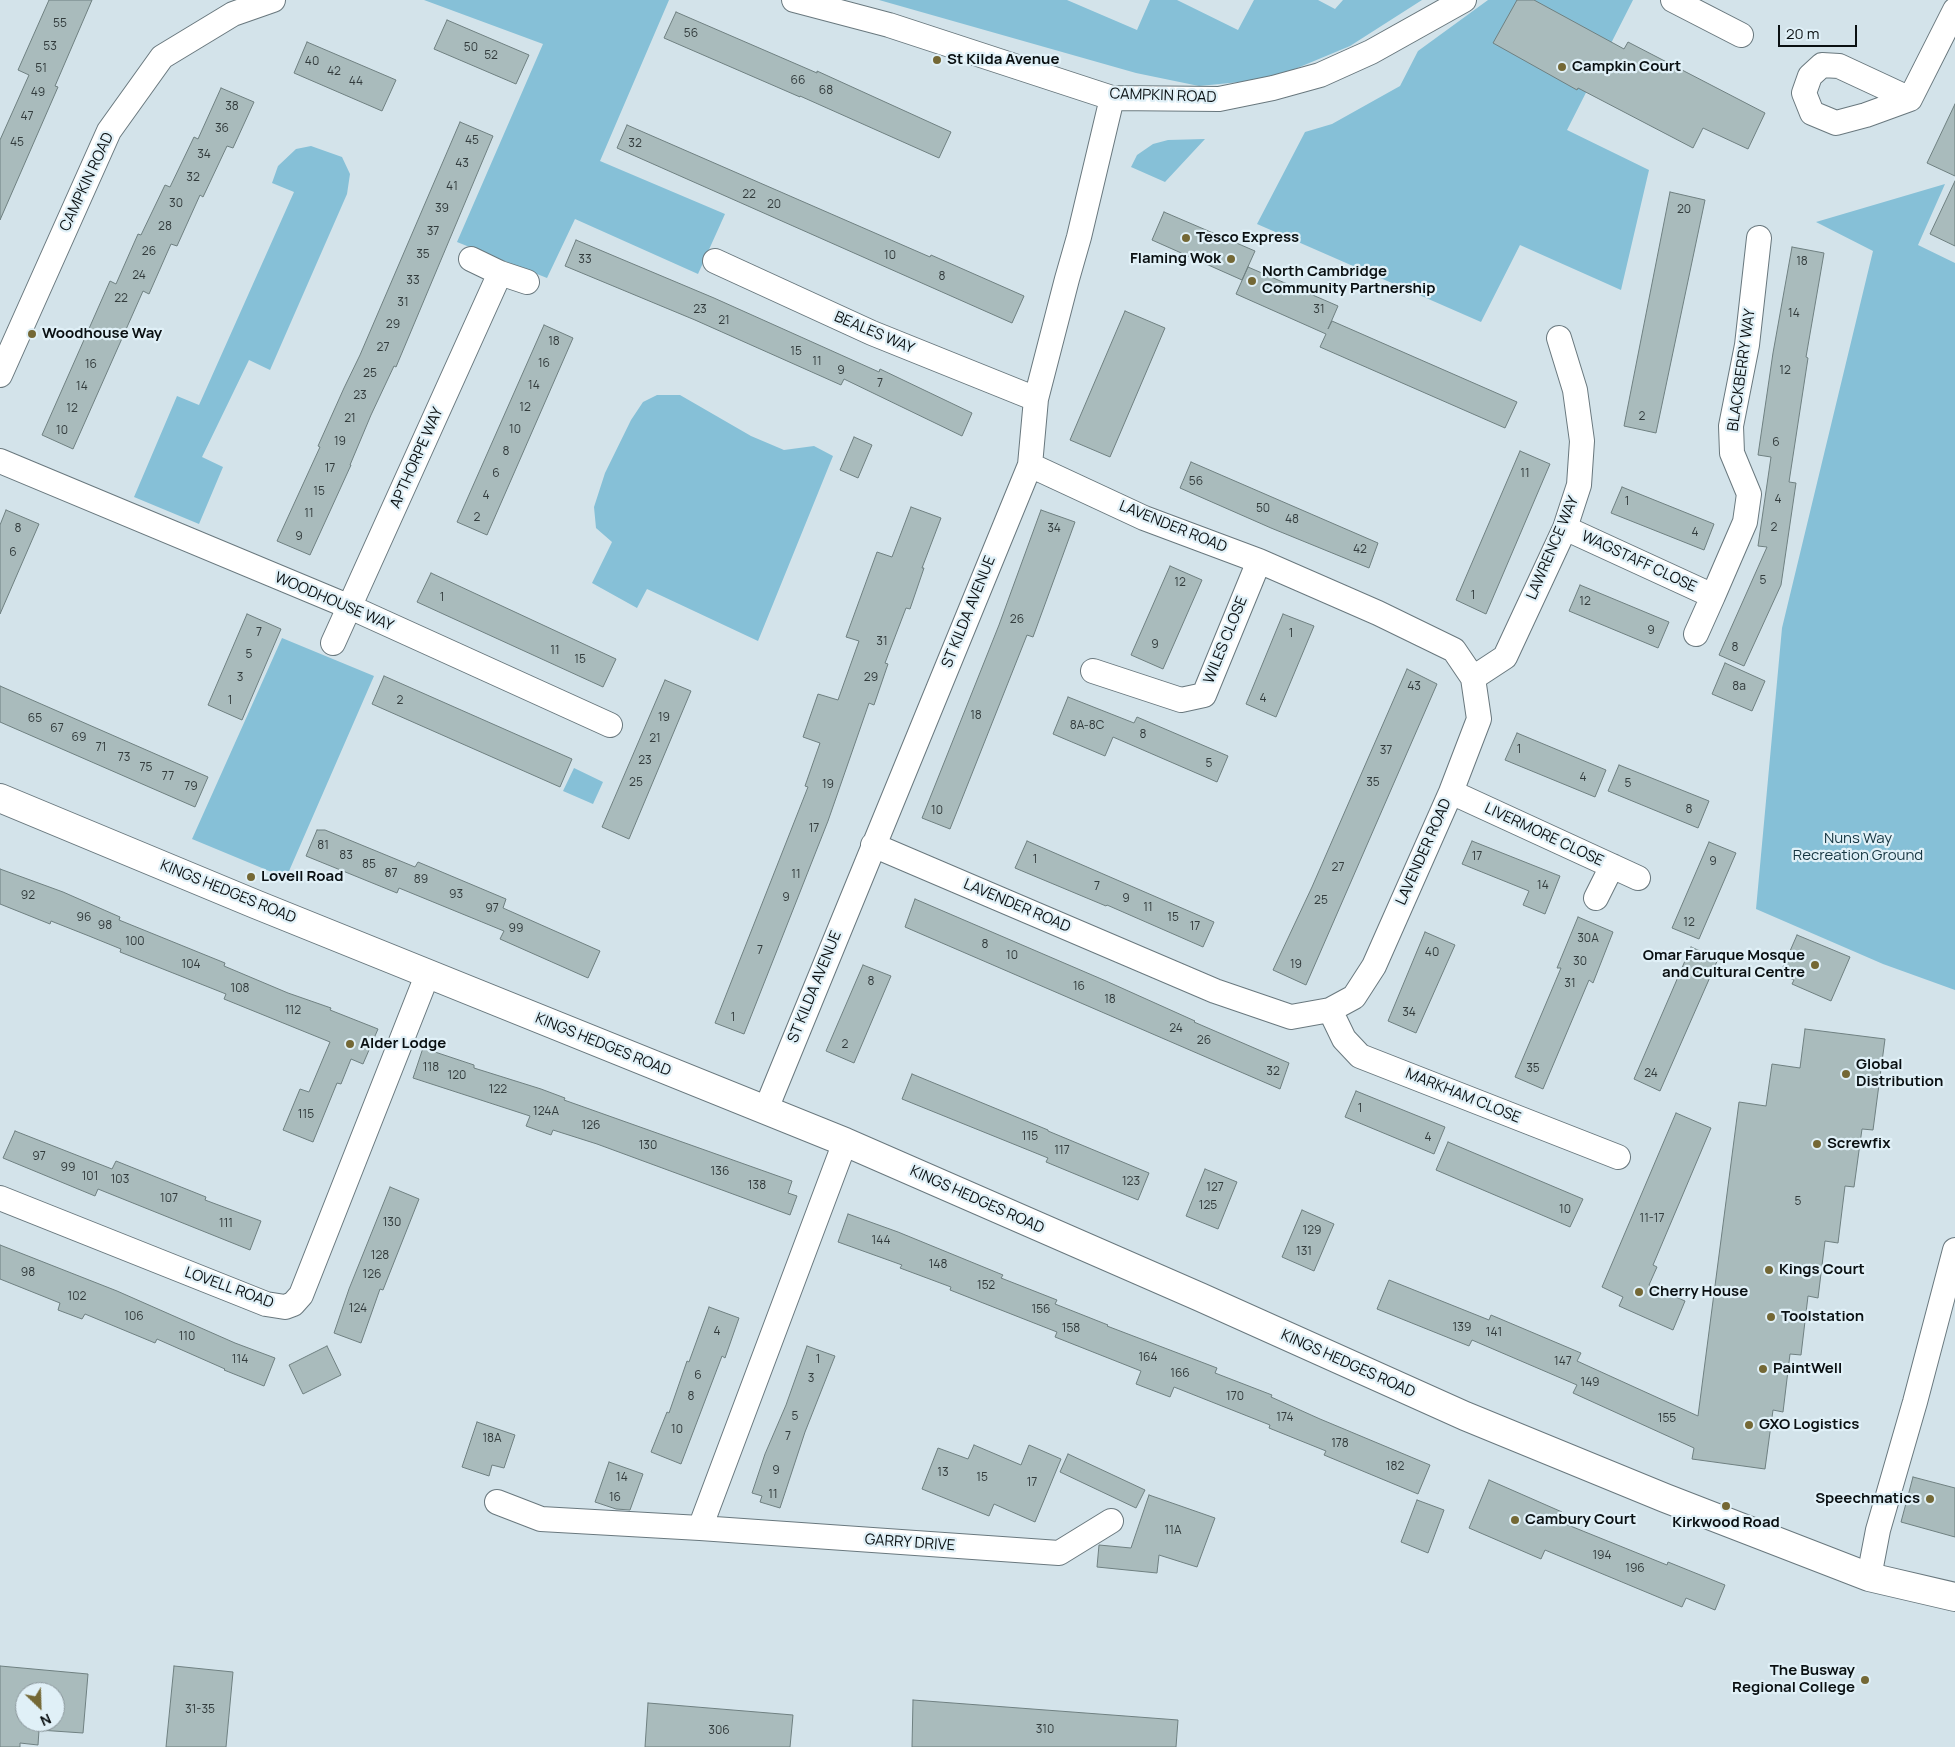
<!DOCTYPE html>
<style>
body{margin:0}
#map{position:relative;width:1955px;height:1747px;overflow:hidden;background:#d3e3ea;font-family:Manrope,sans-serif}
canvas{display:block}
.north{position:absolute;left:15px;top:1682px;width:50px;height:50px;box-sizing:border-box;background:#e0f0f7;border:1px solid #8a969b;border-radius:50%;rotate:156deg;font-size:14px;font-weight:700;line-height:20px;text-align:center;color:#0a1012}
.north::after{content:'';display:block;margin:auto;width:18px;height:22px;background:#746835;clip-path:polygon(50% 0,100% 100%,50% 72%,0 100%)}
.scale{position:absolute;left:1778px;top:25px;width:79px;height:22px;box-sizing:border-box;border:2px solid #0a1012;border-top:0;padding-left:6px;font-size:15px;line-height:18px;white-space:nowrap;color:#0a1012;-webkit-text-stroke:4px #e0f0f7;paint-order:stroke}
</style>
<div id="map">
<canvas width="1955" height="1747"></canvas>
<div class="north">N</div>
<div class="scale">20 m</div>
</div>
<script>
const ctx = document.querySelector('canvas').getContext('2d');
ctx.lineJoin = 'round';
function paint(path, color) {
  ctx.fillStyle = color;
  ctx.fill(path, 'evenodd');
}
function poly(rows) {
  const path = new Path2D();
  for (const r of rows) {
    path.moveTo(r[0], r[1]);
    for (let i = 2; i < r.length; i += 2) path.lineTo(r[i], r[i + 1]);
  }
  return path;
}
function stroke(path, color, width, dash) {
  ctx.strokeStyle = color;
  ctx.lineWidth = width;
  ctx.lineCap = dash ? 'butt' : 'round';
  ctx.setLineDash(dash || []);
  ctx.stroke(path);
}
function write(font, color, halo, rows, align = 'center') {
  ctx.font = font + ' Manrope,sans-serif';
  ctx.lineWidth = 4.5;
  ctx.setLineDash([]);
  ctx.textBaseline = 'middle';
  ctx.strokeStyle = halo;
  ctx.fillStyle = color;
  for (const [text, x, y, turn = 0] of rows) {
    ctx.save();
    ctx.translate(x, y);
    ctx.rotate((+turn || 0) * Math.PI / 180);
    ctx.textAlign = isNaN(turn) ? turn : align;
    if (halo) ctx.strokeText(text, 0, 0);
    ctx.fillText(text, 0, 0);
    ctx.restore();
  }
}
paint(poly([
 [424,0,669,0,600,161,725,214,698,274,575,219,547,278,457,242,543,44],
 [879,0,1067,0,1137,30,1150,0,1177,0,1238,30,1254,0,1318,0,1335,9,1343,0,1422,0,1350,46,1271,79,1199,86,1136,73],
 [1488,0,1633,0,1567,130,1649,170,1621,290,1520,245,1481,322,1257,224,1305,132,1332,124,1400,86,1418,51],
 [1205,139,1165,182,1131,167,1137,155,1153,144,1168,140],
 [311,146,342,157,350,174,347,194,270,370,249,360,202,457,223,467,199,524,134,497,177,396,199,405,294,192,272,183,278,166,296,149],
 [1945,184,1918,245,1955,263,1955,990,1883,964,1756,909,1782,628,1873,251,1816,222],
 [657,395,680,395,751,436,784,450,814,446,833,456,758,641,647,589,637,608,592,583,612,542,596,528,594,507,605,473,631,420,643,402],
 [282,638,374,676,286,878,192,839],
 [574,768,603,782,593,804,563,791]
]), '#86c0d7');
const building = poly([
 [49,0,92,0,55,86,58,87,0,220,0,140,29,75,18,70,49,0],
 [1517,0,1534,0,1624,49,1628,42,1765,113,1748,149,1703,128,1693,148,1578,88,1577,90,1493,43,1517,0],
 [676,12,817,73,817,71,951,132,939,158,800,96,800,97,664,38,676,12],
 [447,20,529,55,516,84,434,49,447,20],
 [307,42,396,80,382,111,294,73,307,42],
 [221,88,254,102,233,148,227,146,203,197,200,195,177,246,171,244,149,294,143,291,73,449,42,435,110,281,116,284,138,234,141,235,165,185,170,187,194,137,198,139,221,88],
 [1955,104,1955,176,1927,163,1955,104],
 [460,122,493,136,396,367,394,366,371,415,350,465,351,465,310,555,277,541,320,447,318,446,344,388,360,355,460,122],
 [627,125,930,257,931,255,1024,296,1012,323,617,148,627,125],
 [1955,181,1955,246,1930,234,1955,181],
 [1670,192,1705,200,1656,433,1624,426,1670,192],
 [1164,212,1255,251,1242,280,1152,240,1164,212],
 [576,240,714,298,879,372,880,369,972,413,962,436,844,379,841,385,695,320,565,266,576,240],
 [1792,247,1824,253,1806,357,1808,358,1789,482,1796,483,1781,585,1744,666,1719,655,1767,547,1758,546,1771,457,1758,455,1773,353,1792,247],
 [1248,267,1338,306,1328,329,1332,321,1517,402,1505,428,1320,347,1326,334,1236,294,1248,267],
 [1125,311,1165,328,1110,457,1070,440,1125,311],
 [544,325,573,338,487,535,457,522,544,325],
 [854,437,872,445,858,478,840,470,854,437],
 [1520,451,1550,464,1486,614,1456,600,1520,451],
 [1191,462,1378,543,1369,568,1271,528,1180,488,1191,462],
 [1622,487,1714,524,1704,550,1611,513,1622,487],
 [911,507,941,518,922,568,924,568,910,609,906,608,885,663,888,664,874,705,869,703,828,821,744,1034,715,1023,808,787,805,786,820,743,803,737,818,694,838,700,859,641,846,637,877,552,892,557,911,507],
 [6,510,39,524,0,614,0,525,6,510],
 [1041,510,1075,522,1033,637,1027,635,950,829,922,818,999,625,1041,510],
 [1170,566,1202,580,1163,669,1131,655,1170,566],
 [431,573,616,659,603,687,417,602,431,573],
 [1580,585,1669,622,1658,648,1569,611,1580,585],
 [247,614,281,629,242,720,208,705,247,614],
 [1283,614,1314,626,1276,717,1246,704,1283,614],
 [1725,663,1765,681,1752,711,1712,694,1725,663],
 [1407,669,1437,684,1306,985,1273,970,1312,887,1407,669],
 [384,676,572,759,560,787,372,704,384,676],
 [665,680,691,691,629,839,602,827,665,680],
 [0,686,208,777,195,807,0,722,0,686],
 [1068,697,1134,723,1137,717,1228,756,1217,782,1113,737,1105,756,1053,734,1068,697],
 [1517,733,1606,770,1595,797,1505,760,1517,733],
 [1619,765,1709,801,1698,828,1608,791,1619,765],
 [317,830,325,830,415,867,418,862,506,899,503,908,600,951,588,978,500,939,504,931,399,888,397,893,306,856,317,830],
 [1027,841,1214,922,1203,947,1107,905,1106,906,1015,868,1027,841],
 [1472,841,1560,876,1545,914,1523,905,1529,891,1462,864,1472,841],
 [1709,842,1736,853,1699,939,1672,928,1709,842],
 [0,869,63,892,120,917,119,920,225,963,224,966,288,993,331,1008,330,1010,378,1029,363,1064,351,1059,341,1084,337,1083,313,1142,283,1130,300,1089,309,1092,330,1042,224,999,226,994,120,952,121,949,89,936,51,921,50,924,0,904,0,869],
 [915,899,1106,981,1195,1021,1194,1022,1289,1063,1280,1089,905,927,915,899],
 [1578,917,1613,932,1593,983,1589,980,1543,1089,1515,1077,1561,968,1557,968,1578,917],
 [1425,932,1455,945,1416,1033,1388,1021,1425,932],
 [1797,935,1850,957,1831,1001,1792,984,1794,980,1780,974,1797,935],
 [1691,947,1718,959,1660,1091,1634,1079,1691,947],
 [863,965,891,976,854,1063,826,1051,863,965],
 [1805,1029,1885,1039,1873,1130,1862,1129,1854,1187,1845,1186,1838,1243,1825,1241,1818,1298,1808,1296,1801,1355,1790,1354,1783,1412,1773,1410,1765,1469,1692,1459,1694,1448,1573,1393,1577,1385,1472,1340,1469,1346,1377,1309,1389,1280,1489,1320,1491,1315,1581,1353,1577,1361,1698,1416,1739,1102,1766,1106,1772,1064,1800,1068,1805,1029],
 [423,1048,474,1065,474,1068,541,1089,565,1098,564,1100,792,1181,788,1193,797,1196,790,1215,597,1144,553,1130,551,1135,526,1126,530,1116,413,1078,423,1048],
 [912,1074,1048,1130,1048,1131,1149,1173,1138,1200,1046,1162,1048,1158,902,1099,912,1074],
 [1356,1091,1445,1127,1434,1154,1345,1117,1356,1091],
 [1676,1113,1711,1128,1653,1265,1657,1267,1649,1285,1685,1301,1673,1330,1619,1306,1623,1297,1602,1287,1676,1113],
 [15,1131,112,1169,116,1161,206,1197,205,1200,261,1221,250,1250,98,1189,95,1196,3,1158,15,1131],
 [1448,1142,1583,1199,1570,1227,1436,1170,1448,1142],
 [1205,1169,1237,1182,1218,1229,1186,1216,1205,1169],
 [390,1187,419,1199,383,1290,380,1289,361,1343,334,1333,349,1289,390,1187],
 [1302,1210,1334,1224,1314,1271,1282,1257,1302,1210],
 [848,1214,898,1232,1003,1275,1001,1278,1057,1300,1055,1304,1108,1325,1107,1326,1217,1368,1215,1373,1272,1395,1271,1397,1320,1419,1430,1465,1418,1494,1324,1455,1326,1451,1269,1428,1270,1425,1174,1387,1170,1397,1136,1384,1141,1371,1055,1337,1057,1332,950,1290,951,1287,900,1268,902,1265,838,1242,848,1214],
 [0,1245,117,1291,235,1343,275,1358,264,1386,224,1370,225,1369,157,1339,155,1343,85,1314,82,1319,58,1310,60,1303,0,1279,0,1245],
 [709,1307,739,1318,725,1358,722,1356,681,1464,651,1452,667,1412,669,1413,687,1361,689,1362,709,1307],
 [327,1346,341,1375,303,1394,289,1365,327,1346],
 [807,1346,835,1356,805,1432,780,1508,760,1502,762,1496,752,1493,765,1454,786,1405,807,1346],
 [477,1422,515,1435,504,1468,492,1465,489,1476,462,1467,477,1422],
 [974,1445,1021,1465,1029,1445,1061,1459,1035,1522,994,1504,989,1516,922,1489,938,1448,968,1459,974,1445],
 [1068,1454,1145,1490,1136,1508,1060,1472,1068,1454],
 [609,1462,643,1474,630,1510,616,1509,595,1502,609,1462],
 [1913,1477,1955,1488,1955,1537,1901,1522,1913,1477],
 [1489,1480,1562,1512,1558,1521,1667,1565,1668,1562,1725,1585,1715,1610,1686,1598,1682,1607,1545,1550,1541,1559,1469,1528,1489,1480],
 [1149,1495,1215,1518,1197,1567,1159,1555,1157,1573,1097,1567,1099,1545,1131,1548,1149,1495],
 [1417,1500,1444,1510,1428,1553,1401,1542,1417,1500],
 [0,1666,88,1674,83,1733,39,1730,38,1745,20,1743,20,1747,0,1747,0,1666],
 [25,1692,55,1692,55,1722,25,1722,25,1692],
 [174,1666,233,1672,226,1747,166,1747,174,1666],
 [913,1700,1178,1720,1176,1747,912,1747,913,1700],
 [648,1703,793,1715,790,1747,645,1747,648,1703]
]);
paint(building, '#a9bbbc');
stroke(building, '#6f8081', 1);
const minor = poly([
 [794,0,889,25,1112,98,1219,99,1273,88,1320,75,1371,52,1464,0],
 [1673,0,1741,35],
 [1910,99,1839,66,1822,65,1810,76,1804,93,1812,113,1836,123,1866,115,1910,99,1955,10],
 [471,259,500,273,527,282],
 [715,261,872,333,1036,399],
 [0,375,109,131,162,57,233,14,273,0],
 [0,461,350,607,610,725],
 [1565,528,1713,596,1745,522,1749,494,1732,453,1731,426,1747,345,1759,238],
 [1696,634,1713,596],
 [333,643,500,273],
 [1093,671,1181,700,1204,695,1259,561],
 [1473,678,1505,657,1565,528,1579,485,1582,441,1575,390,1559,338],
 [1451,792,1638,878],
 [873,845,1215,991,1291,1017,1330,1010,1354,997,1374,966,1451,792,1479,719,1473,678,1454,650,1378,613,1259,561,1144,518,1030,465],
 [1596,898,1612,866],
 [1330,1010,1344,1039,1360,1056,1618,1157],
 [766,1109,1030,465,1036,399,1067,279,1079,237,1112,98],
 [0,1198,266,1304,285,1307,293,1304,301,1295,428,973],
 [497,1502,541,1519,700,1528,1059,1553,1111,1521],
 [700,1528,845,1142],
 [1869,1577,1878,1530,1915,1402,1955,1250]
]);
const tertiary = poly([
 [0,798,255,904,845,1142,1200,1297,1465,1416,1665,1498,1869,1577,1955,1597]
]);
stroke(minor, '#69787e', 26);
stroke(tertiary, '#69787e', 30);
stroke(minor, '#fff', 24);
stroke(tertiary, '#fff', 28);
for (const [x, y, r, color] of [
 [937,60,5,"#746835"],
 [1562,67,5,"#746835"],
 [1186,238,5,"#746835"],
 [1231,259,5,"#746835"],
 [1252,281,5,"#746835"],
 [32,334,5,"#746835"],
 [251,877,5,"#746835"],
 [1815,965,5,"#746835"],
 [350,1044,5,"#746835"],
 [1846,1074,5,"#746835"],
 [1817,1144,5,"#746835"],
 [1769,1270,5,"#746835"],
 [1639,1292,5,"#746835"],
 [1771,1317,5,"#746835"],
 [1763,1369,5,"#746835"],
 [1749,1425,5,"#746835"],
 [1930,1499,5,"#746835"],
 [1726,1506,5,"#746835"],
 [1515,1520,5,"#746835"],
 [1865,1680,5,"#746835"]
]) {
  const dot = new Path2D();
  dot.arc(x, y, r, 0, 2 * Math.PI);
  ctx.fillStyle = color;
  ctx.fill(dot);
  stroke(dot, '#e0f0f7', 2);
}
write('12px', '#323b3c', null, [
 ["55",60,24],
 ["56",691,34],
 ["53",50,47],
 ["50",471,48],
 ["52",491,56],
 ["40",312,62],
 ["51",41,69],
 ["42",334,72],
 ["66",798,81],
 ["44",356,82],
 ["68",826,91],
 ["49",38,93],
 ["38",232,107],
 ["47",27,117],
 ["36",222,129],
 ["45",472,141],
 ["45",17,143],
 ["32",635,144],
 ["34",204,155],
 ["43",462,164],
 ["32",193,178],
 ["41",452,187],
 ["22",749,195],
 ["30",176,204],
 ["20",774,205],
 ["39",442,209],
 ["20",1684,210],
 ["28",165,227],
 ["37",433,232],
 ["26",149,252],
 ["35",423,255],
 ["10",890,256],
 ["33",585,260],
 ["18",1802,262],
 ["24",139,276],
 ["8",942,277],
 ["33",413,281],
 ["22",121,299],
 ["31",403,303],
 ["23",700,310],
 ["31",1319,310],
 ["14",1794,314],
 ["21",724,321],
 ["29",393,325],
 ["18",554,342],
 ["27",383,348],
 ["15",796,352],
 ["11",817,362],
 ["16",544,364],
 ["16",91,365],
 ["9",841,371],
 ["12",1785,371],
 ["25",370,374],
 ["7",880,384],
 ["14",534,386],
 ["14",82,387],
 ["23",360,396],
 ["12",525,408],
 ["12",72,409],
 ["2",1642,417],
 ["21",350,419],
 ["10",515,430],
 ["10",62,431],
 ["19",340,442],
 ["6",1776,443],
 ["8",506,452],
 ["17",330,469],
 ["6",496,474],
 ["11",1525,474],
 ["56",1196,482],
 ["15",319,492],
 ["4",486,496],
 ["4",1778,500],
 ["1",1627,502],
 ["50",1263,509],
 ["11",309,514],
 ["2",477,518],
 ["48",1292,520],
 ["2",1774,528],
 ["8",18,529],
 ["34",1054,529],
 ["4",1695,533],
 ["9",299,537],
 ["42",1360,550],
 ["6",13,553],
 ["5",1763,581],
 ["12",1180,583],
 ["1",1473,596],
 ["1",442,598],
 ["12",1585,602],
 ["26",1017,620],
 ["9",1651,631],
 ["7",259,633],
 ["1",1291,634],
 ["31",882,642],
 ["9",1155,645],
 ["8",1735,648],
 ["11",555,651],
 ["5",249,655],
 ["15",580,660],
 ["3",240,678],
 ["29",871,678],
 ["43",1414,687],
 ["8a",1739,687],
 ["4",1263,699],
 ["1",230,701],
 ["2",400,701],
 ["18",976,716],
 ["19",664,718],
 ["65",35,719],
 ["8A-8C",1087,726],
 ["67",57,729],
 ["8",1143,735],
 ["69",79,738],
 ["21",655,739],
 ["71",101,748],
 ["1",1519,750],
 ["37",1386,751],
 ["73",124,758],
 ["23",645,761],
 ["5",1209,764],
 ["75",146,768],
 ["77",168,777],
 ["4",1583,778],
 ["25",636,783],
 ["35",1373,783],
 ["5",1628,784],
 ["19",828,785],
 ["79",191,787],
 ["8",1689,810],
 ["10",937,811],
 ["17",814,829],
 ["81",323,846],
 ["83",346,856],
 ["17",1477,857],
 ["1",1035,860],
 ["9",1713,862],
 ["85",369,865],
 ["27",1338,868],
 ["87",391,874],
 ["11",796,875],
 ["89",421,880],
 ["14",1543,886],
 ["7",1097,887],
 ["93",456,895],
 ["92",28,896],
 ["9",786,898],
 ["9",1126,899],
 ["25",1321,901],
 ["11",1148,908],
 ["97",492,909],
 ["96",84,918],
 ["15",1173,918],
 ["12",1689,923],
 ["98",105,926],
 ["17",1195,927],
 ["99",516,929],
 ["30A",1588,939],
 ["100",135,942],
 ["8",985,945],
 ["7",760,951],
 ["40",1432,953],
 ["10",1012,956],
 ["30",1580,962],
 ["104",191,965],
 ["19",1296,965],
 ["8",871,982],
 ["31",1570,984],
 ["16",1079,987],
 ["108",240,989],
 ["18",1110,1000],
 ["112",293,1011],
 ["34",1409,1013],
 ["1",733,1018],
 ["24",1176,1029],
 ["26",1204,1041],
 ["2",845,1045],
 ["118",431,1068],
 ["35",1533,1069],
 ["32",1273,1072],
 ["24",1651,1074],
 ["120",457,1076],
 ["122",498,1090],
 ["1",1360,1109],
 ["124A",546,1112],
 ["115",306,1115],
 ["126",591,1126],
 ["115",1030,1137],
 ["4",1428,1138],
 ["130",648,1146],
 ["117",1062,1151],
 ["97",39,1157],
 ["99",68,1168],
 ["136",720,1172],
 ["101",90,1177],
 ["103",120,1180],
 ["123",1131,1182],
 ["138",757,1186],
 ["127",1215,1188],
 ["107",169,1199],
 ["5",1798,1202],
 ["125",1208,1206],
 ["10",1565,1210],
 ["11-17",1652,1219],
 ["130",392,1223],
 ["111",226,1224],
 ["129",1312,1231],
 ["144",881,1241],
 ["131",1304,1252],
 ["128",380,1256],
 ["148",938,1265],
 ["98",28,1273],
 ["126",372,1275],
 ["152",986,1286],
 ["102",77,1297],
 ["124",358,1309],
 ["156",1041,1310],
 ["106",134,1317],
 ["139",1462,1328],
 ["158",1071,1329],
 ["4",717,1332],
 ["141",1494,1333],
 ["110",187,1337],
 ["164",1148,1358],
 ["114",240,1360],
 ["1",818,1360],
 ["147",1563,1362],
 ["166",1180,1374],
 ["6",698,1376],
 ["3",811,1379],
 ["149",1590,1383],
 ["8",691,1397],
 ["170",1235,1397],
 ["5",795,1417],
 ["174",1285,1418],
 ["155",1667,1419],
 ["10",677,1430],
 ["7",788,1437],
 ["18A",492,1439],
 ["178",1340,1444],
 ["182",1395,1467],
 ["9",776,1471],
 ["13",943,1473],
 ["14",622,1478],
 ["15",982,1478],
 ["17",1032,1483],
 ["11",773,1495],
 ["16",615,1498],
 ["11A",1173,1531],
 ["194",1602,1556],
 ["196",1635,1569],
 ["31-35",200,1710],
 ["310",1045,1730],
 ["306",719,1731]
]);
write('bold 15px', '#0a1012', '#e0f0f7', [
 ["St Kilda Avenue",947,60],
 ["Campkin Court",1572,67],
 ["Tesco Express",1196,238],
 ["Flaming Wok",1221,259,"right"],
 ["North Cambridge",1262,272],
 ["Community Partnership",1262,289],
 ["Woodhouse Way",42,334],
 ["Lovell Road",261,877],
 ["Omar Faruque Mosque",1805,956,"right"],
 ["and Cultural Centre",1805,973,"right"],
 ["Alder Lodge",360,1044],
 ["Global",1856,1065],
 ["Distribution",1856,1082],
 ["Screwfix",1827,1144],
 ["Kings Court",1779,1270],
 ["Cherry House",1649,1292],
 ["Toolstation",1781,1317],
 ["PaintWell",1773,1369],
 ["GXO Logistics",1759,1425],
 ["Speechmatics",1920,1499,"right"],
 ["Cambury Court",1525,1520],
 ["Kirkwood Road",1726,1523,"center"],
 ["The Busway",1855,1671,"right"],
 ["Regional College",1855,1688,"right"]
], 'left');
write('15px', '#0a1012', '#e0f0f7', [
 ["CAMPKIN ROAD",1163,96,2],
 ["CAMPKIN ROAD",87,182,-65],
 ["BEALES WAY",874,333,23],
 ["BLACKBERRY WAY",1742,370,-82],
 ["APTHORPE WAY",417,458,-66],
 ["LAVENDER ROAD",1173,527,22],
 ["LAWRENCE WAY",1553,548,-67],
 ["WAGSTAFF CLOSE",1639,562,25],
 ["WOODHOUSE WAY",334,602,23],
 ["ST KILDA AVENUE",969,612,-68],
 ["WILES CLOSE",1226,640,-68],
 ["LIVERMORE CLOSE",1544,835,25],
 ["LAVENDER ROAD",1424,852,-66],
 ["KINGS HEDGES ROAD",228,892,22],
 ["LAVENDER ROAD",1017,906,23],
 ["ST KILDA AVENUE",815,987,-68],
 ["KINGS HEDGES ROAD",603,1045,22],
 ["MARKHAM CLOSE",1463,1096,22],
 ["KINGS HEDGES ROAD",977,1200,24],
 ["LOVELL ROAD",229,1288,20],
 ["KINGS HEDGES ROAD",1348,1364,24],
 ["GARRY DRIVE",910,1543,4]
]);
write('15px', '#153541', '#e0f0f7', [
 ["Nuns Way",1858,839],
 ["Recreation Ground",1858,856]
]);
</script>
